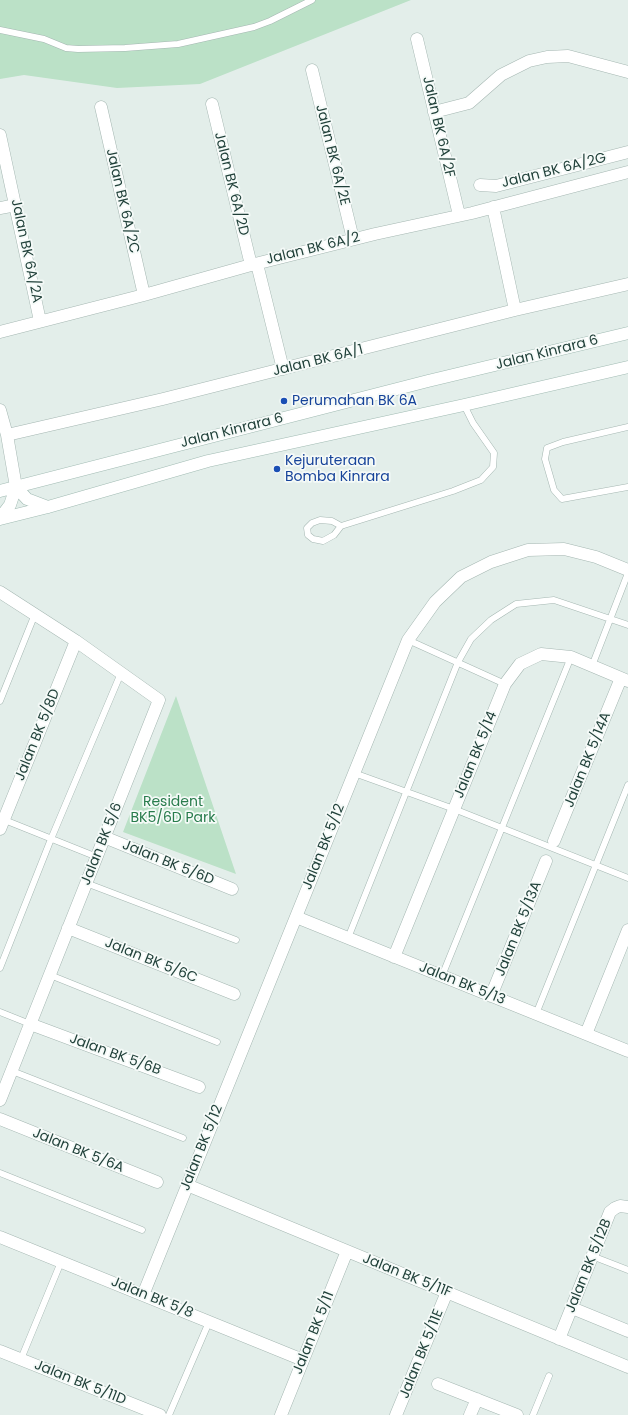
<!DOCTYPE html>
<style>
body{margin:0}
canvas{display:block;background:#e3eeea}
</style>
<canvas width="628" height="1415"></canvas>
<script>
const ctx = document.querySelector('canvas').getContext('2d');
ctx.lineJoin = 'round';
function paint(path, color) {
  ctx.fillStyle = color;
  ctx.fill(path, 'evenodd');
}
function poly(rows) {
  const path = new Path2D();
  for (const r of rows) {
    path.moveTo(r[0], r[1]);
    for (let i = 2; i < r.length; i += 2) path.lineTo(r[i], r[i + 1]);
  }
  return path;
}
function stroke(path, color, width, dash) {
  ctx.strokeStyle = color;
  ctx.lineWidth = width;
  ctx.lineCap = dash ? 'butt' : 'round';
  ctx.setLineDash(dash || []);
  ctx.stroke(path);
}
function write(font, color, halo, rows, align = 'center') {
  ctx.font = font + ' Poppins,sans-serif';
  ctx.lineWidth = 3.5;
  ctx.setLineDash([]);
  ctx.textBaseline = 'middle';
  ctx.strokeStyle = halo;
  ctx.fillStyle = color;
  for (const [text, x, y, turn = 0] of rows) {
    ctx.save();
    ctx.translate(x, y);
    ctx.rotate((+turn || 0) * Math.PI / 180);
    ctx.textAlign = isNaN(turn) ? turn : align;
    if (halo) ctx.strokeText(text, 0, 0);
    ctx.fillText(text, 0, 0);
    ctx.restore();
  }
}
paint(poly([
 [0,0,411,0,200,84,117,88,24,75,0,79],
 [176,696,236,874,123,832]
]), '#bbe1c7');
const service = poly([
 [0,30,44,39,66,48,78,49,125,48,178,44,254,27,270,21,312,0],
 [628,427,563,442,547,448,545,459,554,490,562,499,628,487],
 [341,526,332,521,320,520,312,523,307,528,308,535,313,539,323,541,334,535,341,526,453,491,481,480,493,467,494,453,473,423,464,405],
 [408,640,505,684],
 [592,666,628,573],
 [0,701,35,614],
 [354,773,454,809,628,878],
 [2,819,97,857],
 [86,883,236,940],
 [348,938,458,662,471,639,491,620,516,604,554,600,628,625],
 [0,968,51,839,121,673],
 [50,975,217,1042],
 [442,976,571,657],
 [0,1012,30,1024],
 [536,1014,628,785],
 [12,1071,183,1138],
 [0,1173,142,1230],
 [592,1256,628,1270],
 [21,1359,61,1262],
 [169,1415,209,1322],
 [533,1415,549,1376]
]);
const minor = poly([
 [417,39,459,215],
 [312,70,353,239],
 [212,104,251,265],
 [101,107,144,295],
 [434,112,469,103,501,75,529,61,547,57,568,56,628,72],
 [0,135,40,321],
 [480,185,496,186,628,152],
 [493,207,515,310],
 [0,208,16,205],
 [257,264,283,369],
 [0,332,144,295,251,265,375,234,472,213,628,172],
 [0,410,7,435,16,487],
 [7,435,163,399,515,310,628,284],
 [0,592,76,641,159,700,0,1100],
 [0,829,76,641],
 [104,837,232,889],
 [554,841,621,678],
 [296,917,628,1051],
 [68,928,234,994],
 [394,957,505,684,520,664,541,654,571,657,628,681],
 [491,996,546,861],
 [30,1024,199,1087],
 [586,1034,628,930],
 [0,1119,157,1182],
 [187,1185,628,1367],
 [0,1237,303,1360],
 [143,1295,408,640,435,602,461,577,491,562,528,550,564,549,596,557,628,570],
 [572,1308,628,1331],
 [559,1339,610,1212,615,1208,620,1206,628,1207],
 [0,1351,160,1415],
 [438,1384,517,1415],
 [281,1415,347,1251],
 [396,1415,447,1292],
 [470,1415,477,1399]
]);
const secondary = poly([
 [0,491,428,381,628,333],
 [0,518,10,505,16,487,27,499,48,507],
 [0,519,48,507,208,461,464,405,628,367]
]);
stroke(service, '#a5b7b2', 7);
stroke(minor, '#a5b7b2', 13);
stroke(secondary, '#a1bbb3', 13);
stroke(service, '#fff', 6);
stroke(minor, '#fff', 12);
stroke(secondary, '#fff', 12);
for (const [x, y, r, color] of [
 [284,401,4,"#1a4fb4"],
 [277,469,4,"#1a4fb4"]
]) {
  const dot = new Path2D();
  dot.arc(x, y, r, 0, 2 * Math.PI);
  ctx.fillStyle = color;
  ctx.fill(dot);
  stroke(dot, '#f5faf8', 1.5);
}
write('14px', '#21413a', '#f5faf8', [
 ["Jalan BK 6A/2F",438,127,77],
 ["Jalan BK 6A/2E",332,155,76],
 ["Jalan BK 6A/2G",554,171,-14],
 ["Jalan BK 6A/2D",231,184,76],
 ["Jalan BK 6A/2C",122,201,77],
 ["Jalan BK 6A/2",313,249,-14],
 ["Jalan BK 6A/2A",26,251,78],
 ["Jalan Kinrara 6",547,353,-14],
 ["Jalan BK 6A/1",318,361,-14],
 ["Jalan Kinrara 6",232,431,-14],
 ["Jalan BK 5/8D",38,735,-68],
 ["Jalan BK 5/14",476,755,-68],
 ["Jalan BK 5/14A",588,760,-68],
 ["Jalan BK 5/6",102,844,-68],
 ["Jalan BK 5/12",324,847,-68],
 ["Jalan BK 5/6D",168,863,22],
 ["Jalan BK 5/13A",519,929,-68],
 ["Jalan BK 5/6C",151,961,22],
 ["Jalan BK 5/13",462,984,22],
 ["Jalan BK 5/6B",115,1055,20],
 ["Jalan BK 5/12",202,1148,-68],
 ["Jalan BK 5/6A",78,1151,22],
 ["Jalan BK 5/12B",589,1266,-68],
 ["Jalan BK 5/11F",407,1276,22],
 ["Jalan BK 5/8",152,1298,22],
 ["Jalan BK 5/11",314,1333,-68],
 ["Jalan BK 5/11E",422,1354,-68],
 ["Jalan BK 5/11D",80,1383,22]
]);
write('14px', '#164399', '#f5faf8', [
 ["Perumahan BK 6A",292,401],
 ["Kejuruteraan",285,461],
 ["Bomba Kinrara",285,477]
], 'left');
write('14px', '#287c4c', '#f5faf8', [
 ["Resident",173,802],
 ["BK5/6D Park",173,818]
]);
</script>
